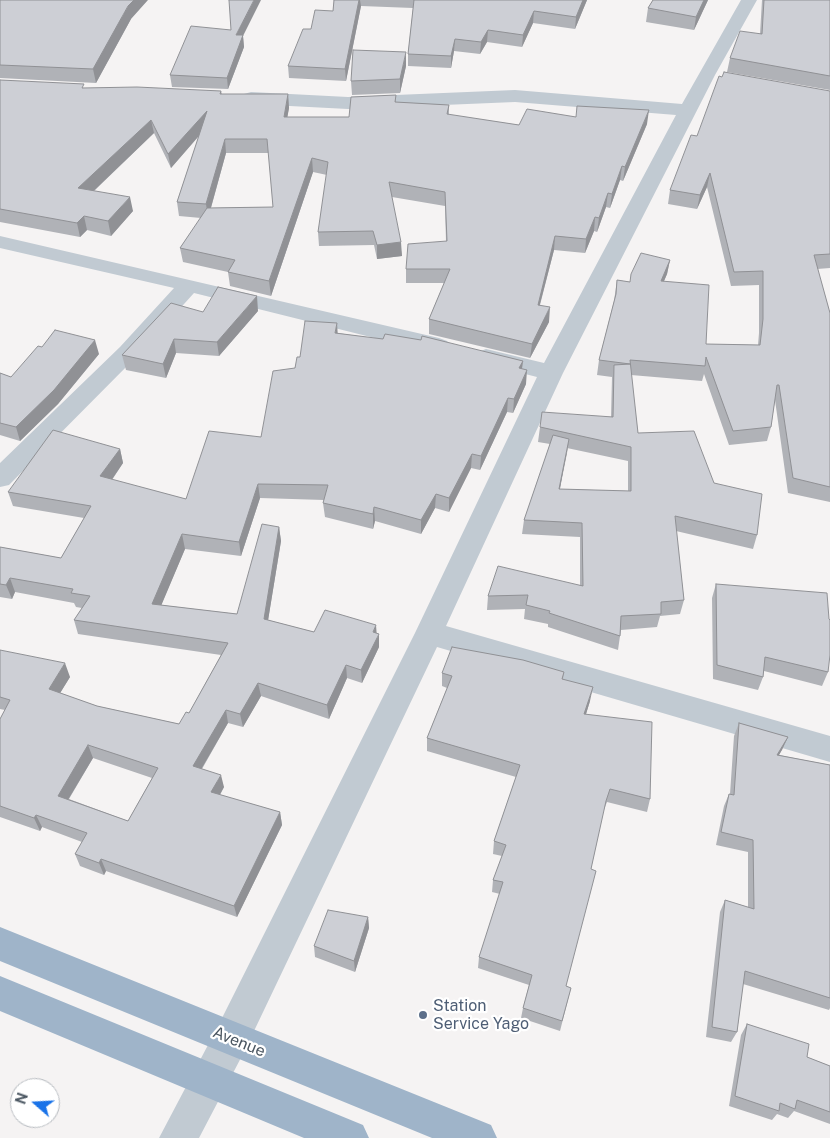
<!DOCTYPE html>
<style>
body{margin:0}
#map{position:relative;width:830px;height:1138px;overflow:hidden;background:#f5f3f3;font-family:"Public Sans",sans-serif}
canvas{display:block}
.north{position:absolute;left:10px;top:1078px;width:50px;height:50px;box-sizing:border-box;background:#fff;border:1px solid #b7bbc0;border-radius:50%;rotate:289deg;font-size:14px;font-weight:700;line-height:20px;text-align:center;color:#4a5661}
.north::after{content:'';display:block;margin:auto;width:18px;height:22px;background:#1a73e8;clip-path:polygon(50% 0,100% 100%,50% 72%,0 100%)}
</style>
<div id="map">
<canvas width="830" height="1138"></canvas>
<div class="north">N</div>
</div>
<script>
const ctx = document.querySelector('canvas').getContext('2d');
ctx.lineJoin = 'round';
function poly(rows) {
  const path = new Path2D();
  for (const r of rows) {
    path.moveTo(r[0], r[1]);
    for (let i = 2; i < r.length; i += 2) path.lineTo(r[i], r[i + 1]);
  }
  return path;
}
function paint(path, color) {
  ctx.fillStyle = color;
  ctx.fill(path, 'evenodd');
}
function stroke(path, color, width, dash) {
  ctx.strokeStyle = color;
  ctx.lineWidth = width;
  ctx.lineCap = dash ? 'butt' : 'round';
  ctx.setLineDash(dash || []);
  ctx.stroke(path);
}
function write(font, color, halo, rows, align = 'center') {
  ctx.font = font + ' "Public Sans",sans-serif';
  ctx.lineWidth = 4.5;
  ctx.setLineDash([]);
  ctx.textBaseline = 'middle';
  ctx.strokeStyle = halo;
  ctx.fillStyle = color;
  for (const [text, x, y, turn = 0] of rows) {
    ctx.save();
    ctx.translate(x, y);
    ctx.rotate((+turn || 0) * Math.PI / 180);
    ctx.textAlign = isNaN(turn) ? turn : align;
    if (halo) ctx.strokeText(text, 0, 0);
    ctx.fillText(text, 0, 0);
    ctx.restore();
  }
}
paint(poly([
 [741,0,757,0,715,75,563,373,446,626,830,736,830,762,437,647,244,1052,199,1138,159,1138,218,1026,415,633,537,377,478,362,474,357,478,352,486,349,544,363,676,115,515,102,348,109,251,104,244,102,242,98,244,94,251,92,348,97,515,90,682,104,741,0],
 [0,236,439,338,447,341,451,346,447,351,439,354,194,293,136,357,9,485,0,487,0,463,120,347,174,288,0,248,0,236]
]), '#c1cad2');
paint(poly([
 [0,927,491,1125,497,1138,432,1138,0,961,0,927],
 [0,976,363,1125,369,1138,304,1138,0,1011,0,976]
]), '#9fb4c9');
paint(poly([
 [0,0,131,19,96,83,0,78],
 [334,0,587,0,575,29,533,23,522,47,487,42,480,54,454,51,451,68,408,66,408,54,413,8,361,6,346,81,289,78,288,66,333,11],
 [653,0,708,0,694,30,646,22,648,8],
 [762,0,830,0,830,90,727,72,730,58,760,34],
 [243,36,244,47,228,89,172,87,170,75],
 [406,66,400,93,352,95,351,81],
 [0,80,85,88,221,91,222,94,288,94,289,108,287,117,349,117,396,95,396,102,449,105,449,115,519,125,576,117,647,124,623,181,620,180,610,208,606,207,597,232,594,231,585,253,554,250,540,305,549,322,530,358,429,334,429,319,444,283,406,283,406,269,446,241,445,206,392,197,402,256,377,259,374,245,319,246,318,232,327,175,313,172,271,296,230,286,228,272,183,262,180,248,201,218,179,216,177,202,199,136,171,168,154,133,94,191,133,211,111,236,87,230,80,237,0,222],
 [226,153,269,153,273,207,211,208],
 [830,91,830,268,817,269,830,313,830,502,788,493,775,400,771,427,767,441,729,445,704,374,702,381,631,375,638,433,714,483,757,535,753,549,676,531,684,600,680,614,660,616,657,627,621,630,620,636,618,650,548,627,548,624,524,619,525,609,487,610,488,596,580,585,580,537,522,534,524,520,550,444,538,442,540,427,611,417,612,377,597,375,599,360,614,301,617,280,630,282,670,260,667,274,664,281,706,344,758,345,759,333,759,285,731,286,707,187,697,209,668,204,670,190,697,136],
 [567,448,628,461,628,491,560,489],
 [258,311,219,356,176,353,166,378,126,370,122,355],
 [338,333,523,361,522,369,526,384,513,413,507,412,480,470,471,468,449,512,435,508,421,534,375,521,373,529,325,517,323,503,324,500,260,498,241,556,185,549,161,605,237,614,279,527,281,541,268,620,314,632,376,633,379,647,362,683,347,678,329,719,261,696,243,727,228,723,202,769,224,787,220,795,280,812,282,825,237,917,106,871,104,875,80,866,75,854,82,842,42,827,40,831,0,817,0,719,5,710,0,709,0,650,70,677,60,693,97,706,179,724,189,713,221,655,78,634,74,620,82,608,76,607,74,603,15,592,12,599,0,597,0,547,61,558,84,518,13,506,8,492,120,449,123,463,112,480,186,499,261,437,300,357],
 [93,758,152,778,128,821,69,799],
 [99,354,58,404,20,441,0,435,0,373,11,377],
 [716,584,829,619,828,672,822,686,764,671,763,677,758,690,713,679,712,598],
 [564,672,563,679,590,701,586,714,650,799,647,812,607,802,603,812,591,869,566,986,571,988,560,1031,521,1018,523,1008,529,985,478,968,479,957,500,894,492,892,493,880,502,856,493,854,494,841,516,777,427,751,427,738,447,688,442,686,442,673],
 [739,723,788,737,779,755,830,765,830,1008,829,1010,743,984,737,1032,731,1042,706,1037,720,912,725,900,748,907,748,852,716,845,724,806,729,794,730,794,734,736],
 [368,917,369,928,355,972,315,957,314,946],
 [747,1024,807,1057,830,1066,830,1124,794,1111,788,1118,777,1114,772,1120,729,1106,741,1035]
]), '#b0b2b7');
paint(poly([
 [134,0,148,0,131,19,96,83,93,69,128,6],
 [254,0,261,0,243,36,244,47,228,89,227,78,236,35],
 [359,0,360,0,361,6,346,81,345,69],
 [583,0,587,0,575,29,576,17],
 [704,0,708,0,694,30,696,17],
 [534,11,533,23,522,47,523,35],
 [488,30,487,42,480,54,481,42],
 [455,39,454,51,451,68,451,56],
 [406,52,406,66,400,93,400,79],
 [288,94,289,108,285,131,284,117],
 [649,110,647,124,623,181,625,167],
 [207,111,209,124,171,168,168,154],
 [151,120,154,133,82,202,78,188],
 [225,139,226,153,208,218,206,204],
 [312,158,313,172,271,296,269,281],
 [622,166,620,180,610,208,612,194],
 [710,173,707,187,697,209,700,195],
 [608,193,606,207,597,232,599,218],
 [130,197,133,211,111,236,108,221],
 [84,216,87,230,80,237,77,223],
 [595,217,594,231,585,253,586,239],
 [555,236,554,250,536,319,538,305],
 [401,242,402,256,377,259,377,245],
 [670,260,667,274,658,295,661,281],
 [257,296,258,311,219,356,217,342],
 [550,307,549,322,530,358,532,344],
 [337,323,338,338,335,333],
 [174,339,176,353,166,378,163,364],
 [95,340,99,354,58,404,20,441,16,427],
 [523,361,521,375,519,368],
 [527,370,526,384,513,413,514,399],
 [508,398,507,412,480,470,481,456],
 [569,439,567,453,557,503,559,489],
 [120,449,123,463,104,491,100,476],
 [472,454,471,468,449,512,449,498],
 [258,484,260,498,241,556,239,542],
 [436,494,435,508,421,534,421,520],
 [374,507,375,521,373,529,373,514],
 [279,527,281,541,266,633,264,619],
 [182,534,185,549,156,618,152,604],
 [10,578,15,592,12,599,6,585],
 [376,625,377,638,379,634,379,647,362,683,361,670,373,632],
 [65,663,70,677,54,703,49,689],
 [346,665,347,678,329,719,327,705],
 [258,683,261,696,243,727,240,714],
 [593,687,590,701,582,727,584,714],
 [226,710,228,723,196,778,193,766],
 [788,737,782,750,771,768,777,755],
 [88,745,93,758,63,808,58,796],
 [221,775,224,787,214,805,211,792],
 [280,812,282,825,237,917,234,906],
 [36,815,42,827,40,831,34,818],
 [101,859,106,871,104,875,99,863],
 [368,917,369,928,355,972,354,961]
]), '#909195');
const building = poly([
 [0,0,134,0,128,6,93,69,0,65,0,0],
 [229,0,254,0,236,35,243,35,227,78,170,75,191,26,231,30,229,0],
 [334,0,359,0,345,69,288,66,303,29,311,29,315,10,333,11,334,0],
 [414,0,583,0,576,17,534,11,523,35,488,30,481,42,455,39,451,56,408,54,414,0],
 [653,0,704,0,696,17,648,8,653,0],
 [764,0,830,0,830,76,730,58,740,31,762,34,764,0],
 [353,50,406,52,400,79,351,81,353,50],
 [724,72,830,91,830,254,814,255,830,313,830,487,793,478,779,385,777,385,771,427,733,431,706,357,705,366,630,360,638,433,694,431,714,483,762,494,757,535,675,516,684,600,661,602,661,614,621,616,620,636,549,613,550,611,526,605,528,595,488,596,498,566,583,586,582,523,524,520,553,435,569,439,559,489,631,491,631,447,540,427,542,412,613,417,614,365,630,364,599,360,616,294,617,280,630,282,631,274,641,253,670,260,661,281,709,285,706,344,760,345,763,319,763,271,734,272,710,173,700,195,670,190,691,135,697,136,719,76,722,77,724,72],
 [0,80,84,84,82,88,137,87,221,91,220,94,288,94,284,117,349,117,351,97,396,95,395,102,449,105,447,114,519,125,527,109,576,117,577,106,649,110,625,167,622,166,612,194,608,193,599,218,595,217,586,239,555,236,538,305,550,307,532,344,429,319,450,269,406,269,408,244,447,241,445,192,389,182,401,242,377,245,373,231,318,232,328,162,312,158,269,281,228,272,235,260,180,248,207,208,273,207,267,139,225,139,206,204,177,202,207,111,168,154,151,120,78,188,130,197,108,221,84,216,77,223,0,209,0,80],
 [218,287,257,296,217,342,174,339,163,364,122,355,171,303,203,312,218,287],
 [305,321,337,323,335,333,383,339,385,334,421,340,422,336,523,361,519,368,527,370,514,399,508,398,481,456,472,454,449,498,436,494,421,520,374,507,373,514,323,503,328,485,258,484,239,542,182,534,152,604,237,614,262,524,279,527,264,619,314,632,325,610,376,625,373,632,379,634,361,670,346,665,327,705,258,683,240,714,226,710,193,766,221,775,211,792,280,812,234,906,101,859,99,863,75,854,87,833,36,815,34,818,0,806,0,719,10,700,0,697,0,650,65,663,49,689,97,706,179,724,186,712,189,713,228,643,74,620,90,596,71,593,73,589,10,578,6,585,0,584,0,547,61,558,91,506,8,492,53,430,120,449,100,476,186,499,209,431,261,437,273,371,295,368,297,357,300,357,305,321],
 [88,745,158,768,128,821,58,796,88,745],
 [55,330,95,340,54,390,16,427,0,423,0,373,11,377,38,346,42,347,55,330],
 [716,584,827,593,829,619,830,620,830,655,828,672,765,657,763,677,717,665,716,584],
 [452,647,523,660,564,672,562,679,593,687,584,714,652,722,650,799,610,789,606,801,591,869,596,871,566,986,571,988,562,1021,523,1008,532,975,479,957,503,882,493,880,506,845,494,841,520,765,427,738,452,676,442,673,452,647],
 [739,723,788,737,777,755,830,765,830,998,745,971,737,1032,712,1027,725,900,754,909,753,840,721,832,729,794,734,795,739,723],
 [328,910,368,917,354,961,314,946,328,910],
 [747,1024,809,1044,807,1057,830,1066,830,1112,797,1100,795,1109,780,1103,779,1111,735,1096,747,1024]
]);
paint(building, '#cdcfd5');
stroke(building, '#909195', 1);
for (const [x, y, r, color] of [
 [423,1015,5,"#5c6f8a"]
]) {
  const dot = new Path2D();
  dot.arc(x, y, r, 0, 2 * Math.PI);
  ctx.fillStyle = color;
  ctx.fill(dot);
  stroke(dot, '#fff', 2);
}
write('16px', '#4e5e75', '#fff', [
 ["Station",433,1006],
 ["Service Yago",433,1024]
], 'left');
write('16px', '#4a5661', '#fff', [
 ["Avenue",239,1042,22]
]);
</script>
